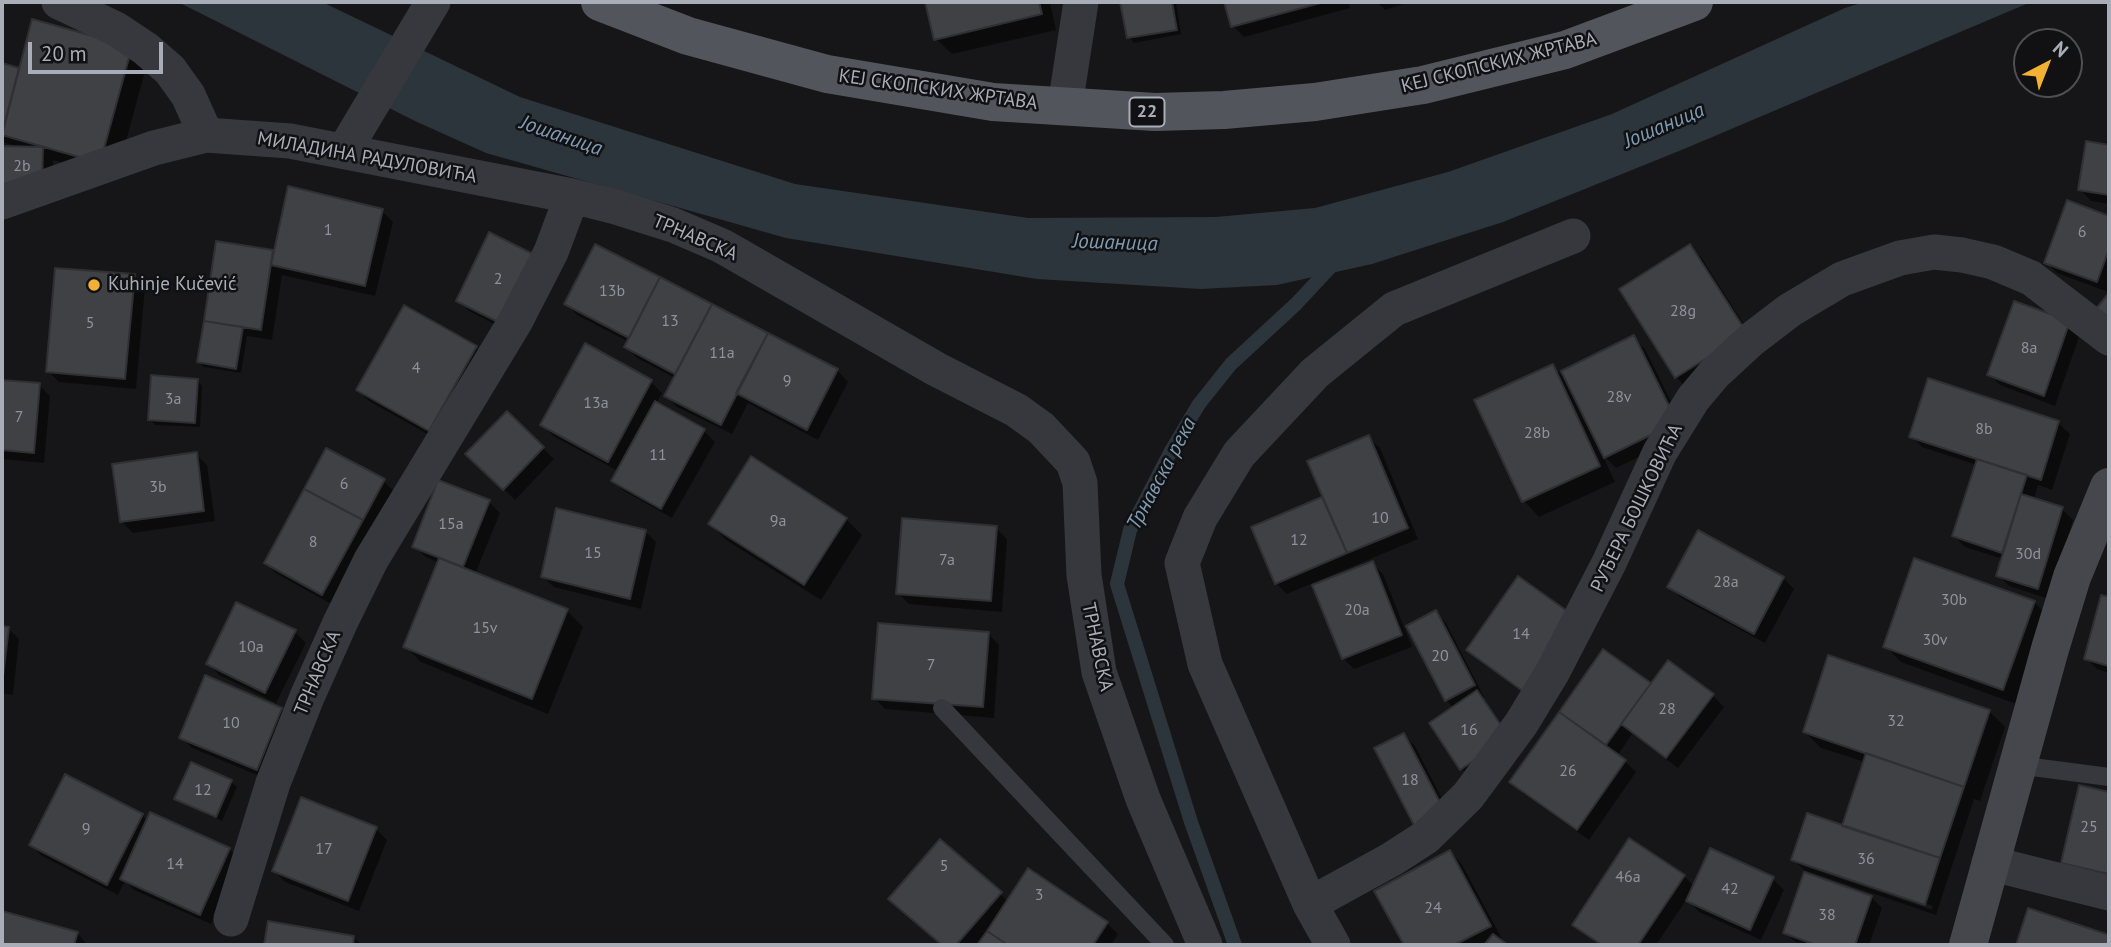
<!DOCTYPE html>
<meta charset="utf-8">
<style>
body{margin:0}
#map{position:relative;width:2111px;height:947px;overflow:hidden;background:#161618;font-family:"PT Sans",sans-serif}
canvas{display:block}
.frame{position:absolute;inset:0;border:4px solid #a8adb8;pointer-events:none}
.north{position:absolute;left:2013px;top:28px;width:70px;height:70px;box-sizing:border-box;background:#111113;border:2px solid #4d4f55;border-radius:50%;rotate:42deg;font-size:19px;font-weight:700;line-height:28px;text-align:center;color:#a8adb8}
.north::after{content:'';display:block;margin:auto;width:24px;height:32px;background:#f2b134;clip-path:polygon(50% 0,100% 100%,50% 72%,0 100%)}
.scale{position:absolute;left:28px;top:42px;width:135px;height:32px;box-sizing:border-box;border:4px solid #a8adb8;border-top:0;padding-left:9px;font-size:21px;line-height:24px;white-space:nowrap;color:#a8adb8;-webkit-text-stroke:5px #111113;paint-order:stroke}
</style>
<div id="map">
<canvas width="2111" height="947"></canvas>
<div class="frame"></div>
<div class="north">N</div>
<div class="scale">20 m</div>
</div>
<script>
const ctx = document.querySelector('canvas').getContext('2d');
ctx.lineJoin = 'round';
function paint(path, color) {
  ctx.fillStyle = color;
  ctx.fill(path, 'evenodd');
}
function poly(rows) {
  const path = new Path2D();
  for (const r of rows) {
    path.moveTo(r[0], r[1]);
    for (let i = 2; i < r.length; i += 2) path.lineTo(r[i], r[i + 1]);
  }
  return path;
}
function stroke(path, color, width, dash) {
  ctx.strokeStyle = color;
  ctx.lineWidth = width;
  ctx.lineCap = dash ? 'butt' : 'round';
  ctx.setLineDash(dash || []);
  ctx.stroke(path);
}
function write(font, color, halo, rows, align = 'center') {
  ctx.font = font + ' "PT Sans",sans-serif';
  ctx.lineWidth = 5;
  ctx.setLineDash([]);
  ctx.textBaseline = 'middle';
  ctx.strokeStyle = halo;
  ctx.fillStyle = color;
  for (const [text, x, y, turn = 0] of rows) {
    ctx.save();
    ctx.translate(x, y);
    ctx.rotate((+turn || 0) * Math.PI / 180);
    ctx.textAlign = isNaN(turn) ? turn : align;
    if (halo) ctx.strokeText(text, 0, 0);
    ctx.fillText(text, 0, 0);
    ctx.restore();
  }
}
paint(poly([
 [178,2,322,2,520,97,795,184,1028,218,1216,217,1315,208,1448,172,1612,114,1845,8,1864,2,2031,2,1684,149,1503,222,1372,264,1277,285,1201,289,1037,279,786,238,486,153,415,121]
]), '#2c353c');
paint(poly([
 [927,2,1050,2,1056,30,952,54,936,39],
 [1122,2,1176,2,1181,34,1134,43,1129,37],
 [1226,2,1348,2,1350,8,1244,37,1233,26],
 [1377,2,1410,2,1385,10],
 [34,21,147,64,116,178,53,160,53,197,2,196,2,148,19,147,2,142,2,65,20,70],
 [2087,143,2109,147,2109,204,2091,201,2080,189],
 [2068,203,2109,218,2108,292,2057,273,2046,262],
 [382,211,393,222,375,296,282,275,272,340,247,336,241,373,204,367,199,362,218,243,275,252],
 [490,235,517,336,469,311,458,300],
 [595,246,837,370,848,382,818,440,748,403,732,434,677,407,666,395,675,378,637,358,626,347,629,342,577,315,566,304],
 [1690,246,1701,257,1757,345,1687,388,1676,377,1621,290],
 [134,276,145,287,136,389,59,382,48,371],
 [405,307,476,348,487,359,440,441,369,401,358,390],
 [2069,323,2080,334,2055,406,2000,385,1989,374],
 [1634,338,1645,349,1687,434,1616,468,1602,454,1615,482,1539,517,1524,501,1477,401,1552,366,1567,380],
 [585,346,651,382,662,393,656,404,704,431,715,442,672,518,624,491,613,480,618,471,553,436,542,425],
 [197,380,202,386,200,427,155,425,150,419],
 [2,382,39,385,50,396,44,463,2,459],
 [507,414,554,459,515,500,468,454],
 [2058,423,2070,434,2052,490,2038,485,2034,499,2062,509,2073,520,2049,599,2009,586,1998,575,2003,559,1965,547,1954,536,1977,465,1922,447,1911,436],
 [1368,437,1380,448,1418,539,1313,583,1314,586,1372,563,1383,574,1412,647,1354,669,1343,658,1313,583,1287,594,1276,583,1253,528,1324,498],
 [196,454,207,465,215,521,133,533,122,522],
 [383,481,395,492,333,605,277,574,266,563],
 [489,502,500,513,475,574,567,611,583,627,548,714,421,662,405,646,439,563,426,557,414,546],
 [846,519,862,535,821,600,726,540,710,524],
 [996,528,1007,539,1002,612,909,604,898,593],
 [645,531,656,542,641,609,554,587,542,576],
 [1783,578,1794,589,1765,643,1681,598,1670,587],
 [2103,597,2109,599,2109,673,2097,669,2086,658],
 [2034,602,2050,618,2019,705,1901,662,1885,646],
 [1435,612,1446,623,1484,697,1483,698,1519,748,1473,780,1462,769,1431,724,1454,708,1446,700],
 [2,627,8,628,19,639,13,695,2,693],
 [1587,630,1536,701,1479,661,1468,650],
 [295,632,306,643,276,703,219,675,208,664],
 [988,633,999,645,994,718,885,709,874,698],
 [1604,652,1652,686,1713,696,1724,707,1678,768,1632,734,1618,755,1636,772,1589,840,1522,793,1511,782],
 [281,709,292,720,269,780,192,748,181,737],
 [1989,711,2005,727,1980,801,1974,799,1936,915,1804,870,1793,859,1843,828,1865,762,1821,748,1805,732],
 [1804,862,1933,906,1932,910,1804,866],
 [1404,735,1415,746,1455,824,1428,837],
 [191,764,231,782,237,787,222,821,181,803,176,798],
 [2081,787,2109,793,2109,882,2074,874,2063,863],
 [142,815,148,821,229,849,240,860,211,924,134,890,125,881,118,895,42,856,31,845],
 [376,829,387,840,359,911,285,882,274,871],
 [941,841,1008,901,1028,871,1107,923,1118,934,1111,945,943,945,902,910],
 [1450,852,1461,863,1501,937,1497,939,1505,945,1406,945,1377,892],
 [1684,876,1695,887,1773,879,1784,890,1761,940,1699,912,1687,899,1656,945,1599,945,1574,925],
 [1871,897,1882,908,1869,945,1799,945,1785,933],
 [2029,911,2109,936,2109,945,2017,945],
 [2,912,77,933,88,945,2,945],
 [269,923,354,937,361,945,266,945]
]), '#0007');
stroke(poly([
 [1235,945,1191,822,1117,584,1130,530,1171,451,1199,404,1231,364,1296,304,1337,260]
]), '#2c353c', 14);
const building = poly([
 [925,2,1039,2,1042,14,934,40,925,2],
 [1120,2,1172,2,1177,30,1127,38,1120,2],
 [1224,2,1324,2,1231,27,1224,2],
 [32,19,132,47,100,163,2,135,32,19],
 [2,63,19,68,2,133,2,63],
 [2086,141,2109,145,2109,195,2078,190,2086,141],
 [2,146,43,147,42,186,2,186,2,146],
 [288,186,383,209,365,286,271,265,288,186],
 [2067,200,2109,216,2109,249,2097,282,2044,263,2067,200],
 [489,232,539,257,506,326,456,301,489,232],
 [216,241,273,250,261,330,204,321,216,241],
 [595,244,660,277,629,338,564,304,595,244],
 [1690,244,1747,333,1675,378,1619,289,1690,244],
 [55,268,135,274,125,379,46,372,55,268],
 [660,277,712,304,675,374,624,347,660,277],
 [2109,293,2109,324,2094,311,2109,293],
 [2014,301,2070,321,2044,396,1987,375,2014,301],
 [712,304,768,333,721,425,664,396,712,304],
 [404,305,477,346,429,431,356,390,404,305],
 [204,321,243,327,236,369,197,362,204,321],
 [768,333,838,369,807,430,736,393,768,333],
 [1634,335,1677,422,1604,458,1561,371,1634,335],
 [585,343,652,380,608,462,540,425,585,343],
 [1553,364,1600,466,1522,502,1474,400,1553,364],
 [151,375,198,379,195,423,148,420,151,375],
 [1928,378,2059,421,2041,480,1909,437,1928,378],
 [2,380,40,383,34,453,2,450,2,380],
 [655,401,705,429,661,509,611,481,655,401],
 [507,411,544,447,503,490,465,454,507,411],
 [1369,435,1408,528,1347,553,1307,461,1369,435],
 [326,448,385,479,363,520,304,489,326,448],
 [197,452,204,511,120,522,112,464,197,452],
 [751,456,847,518,804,585,708,524,751,456],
 [1977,459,2027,475,2002,553,1952,536,1977,459],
 [438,480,490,500,463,567,412,547,438,480],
 [304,489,363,520,322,595,264,563,304,489],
 [2021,494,2063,507,2038,589,1996,576,2021,494],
 [1322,497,1347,553,1275,584,1251,527,1322,497],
 [556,508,646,530,630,599,541,577,556,508],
 [902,518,997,526,991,601,896,594,902,518],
 [1698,530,1784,577,1754,634,1667,587,1698,530],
 [439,558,568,609,532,699,403,647,439,558],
 [1914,558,2035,601,2003,690,1883,647,1914,558],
 [1373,561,1402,635,1342,659,1312,585,1373,561],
 [1518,576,1577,618,1524,692,1466,650,1518,576],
 [2101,595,2109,597,2109,666,2084,659,2101,595],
 [236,602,296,630,265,693,206,664,236,602],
 [1436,610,1475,685,1445,701,1406,626,1436,610],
 [878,623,989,632,983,707,872,699,878,623],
 [2,626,9,627,2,684,2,626],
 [1603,649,1651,683,1606,745,1559,712,1603,649],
 [1828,655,1990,710,1964,787,1803,732,1828,655],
 [1668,660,1714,694,1666,758,1621,724,1668,660],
 [205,675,282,708,257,770,179,738,205,675],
 [1477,690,1509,737,1460,770,1429,723,1477,690],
 [1559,712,1626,760,1577,830,1509,782,1559,712],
 [1404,733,1445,812,1415,827,1374,748,1404,733],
 [1866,753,1964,787,1940,858,1842,826,1866,753],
 [191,762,232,780,216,817,174,799,191,762],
 [65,774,143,814,107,885,29,845,65,774],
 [2079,785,2109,792,2109,874,2061,863,2079,785],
 [301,797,377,827,348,901,272,871,301,797],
 [150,812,230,848,200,915,120,879,150,812],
 [1807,813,1940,858,1925,905,1791,860,1807,813],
 [1629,838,1685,875,1638,945,1602,945,1572,925,1629,838],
 [940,839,1002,892,956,945,942,945,888,899,940,839],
 [1710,848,1774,877,1750,930,1686,901,1710,848],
 [1450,850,1491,926,1454,945,1404,945,1374,891,1450,850],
 [1028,868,1108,922,1093,945,1008,945,987,931,1028,868],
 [1804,872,1872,896,1855,945,1816,945,1783,933,1804,872],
 [2028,908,2109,935,2109,945,2016,945,2028,908],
 [2,911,78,932,74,945,2,945,2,911],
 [268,921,354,936,353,945,264,945,268,921],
 [987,931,1008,945,977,945,987,931],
 [1493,934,1508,945,1484,945,1493,934]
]);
paint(building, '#404145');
stroke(building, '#303034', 2);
stroke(poly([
 [942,708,1165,945],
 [2017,765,2109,777]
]), '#37383d', 18);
stroke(poly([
 [59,2,116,29,146,49,170,70,188,95,206,135],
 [1065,106,1081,2],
 [344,151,433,2],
 [2,202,154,148,206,135,290,141,572,196,616,207,673,225,722,246,936,369,1016,410,1041,428,1073,462,1080,483,1084,575,1099,672,1143,799,1205,945],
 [1989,863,2109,893],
 [1310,904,1392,859,1426,837,1468,796,1521,724,1552,673,1609,563,1660,452,1693,399,1714,374,1752,339,1790,310,1842,279,1900,258,1934,252,1962,255,1993,262,2031,278,2109,338],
 [231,919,273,783,307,697,340,623,371,560,515,322,551,252,572,196],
 [1333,945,1310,904,1205,664,1182,563,1200,518,1239,454,1315,373,1394,309,1573,236]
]), '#37383d', 35);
stroke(poly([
 [1968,945,2050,649,2072,577,2109,487]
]), '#45474d', 38);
stroke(poly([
 [600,2,688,36,827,74,993,102,1155,112,1224,110,1315,102,1423,85,1565,50,1694,2]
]), '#53555c', 38);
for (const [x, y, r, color] of [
 [94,285,7,"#f2b134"]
]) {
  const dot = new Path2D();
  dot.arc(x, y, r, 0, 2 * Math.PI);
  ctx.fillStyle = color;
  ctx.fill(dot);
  stroke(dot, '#111113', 2.5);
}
write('16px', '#8e929b', null, [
 ["2b",22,166],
 ["1",328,230],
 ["6",2082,232],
 ["2",498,279],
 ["13b",612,291],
 ["28g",1683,311],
 ["13",670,321],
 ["5",90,323],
 ["8a",2029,348],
 ["11a",722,353],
 ["4",416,368],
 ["9",787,381],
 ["28v",1619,397],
 ["3a",173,399],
 ["13a",596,403],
 ["7",19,417],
 ["8b",1984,429],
 ["28b",1537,433],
 ["11",658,455],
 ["6",344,484],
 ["3b",158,487],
 ["10",1380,518],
 ["9a",778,521],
 ["15a",451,524],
 ["12",1299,540],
 ["8",313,542],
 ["15",593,553],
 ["30d",2028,554],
 ["7a",947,560],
 ["28a",1726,582],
 ["30b",1954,600],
 ["20a",1357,610],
 ["15v",485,628],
 ["14",1521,634],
 ["30v",1935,640],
 ["10a",251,647],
 ["20",1440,656],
 ["7",931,665],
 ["28",1667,709],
 ["32",1896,721],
 ["10",231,723],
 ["16",1469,730],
 ["26",1568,771],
 ["18",1410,780],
 ["12",203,790],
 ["25",2089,827],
 ["9",86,829],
 ["17",324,849],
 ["36",1866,859],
 ["14",175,864],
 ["5",944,866],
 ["46a",1628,877],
 ["42",1730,889],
 ["3",1039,895],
 ["24",1433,908],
 ["38",1827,915]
]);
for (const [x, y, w] of [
 [1147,112,35]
]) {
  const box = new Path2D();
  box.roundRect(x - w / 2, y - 14.5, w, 29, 5);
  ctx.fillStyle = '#111113';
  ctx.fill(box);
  stroke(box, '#a8adb8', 2);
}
write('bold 18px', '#a8adb8', null, [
 ["22",1147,112]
]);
write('19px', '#a8adb8', '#111113', [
 ["КЕЈ СКОПСКИХ ЖРТАВА",1499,63,-14],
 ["КЕЈ СКОПСКИХ ЖРТАВА",938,90,8],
 ["МИЛАДИНА РАДУЛОВИЋА",367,158,10],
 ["ТРНАВСКА",695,238,23],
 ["РУЂЕРА БОШКОВИЋА",1637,508,-64],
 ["ТРНАВСКА",1097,647,78],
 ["ТРНАВСКА",318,673,-67]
]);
write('19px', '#a8adb8', '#111113', [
 ["Kuhinje Kučević",108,285]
], 'left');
write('italic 21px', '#7f9bb3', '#111113', [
 ["Јошаница",1664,126,-23],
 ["Јошаница",561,136,19],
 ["Јошаница",1115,243,2],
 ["Трнавска река",1162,474,-62]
]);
</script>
